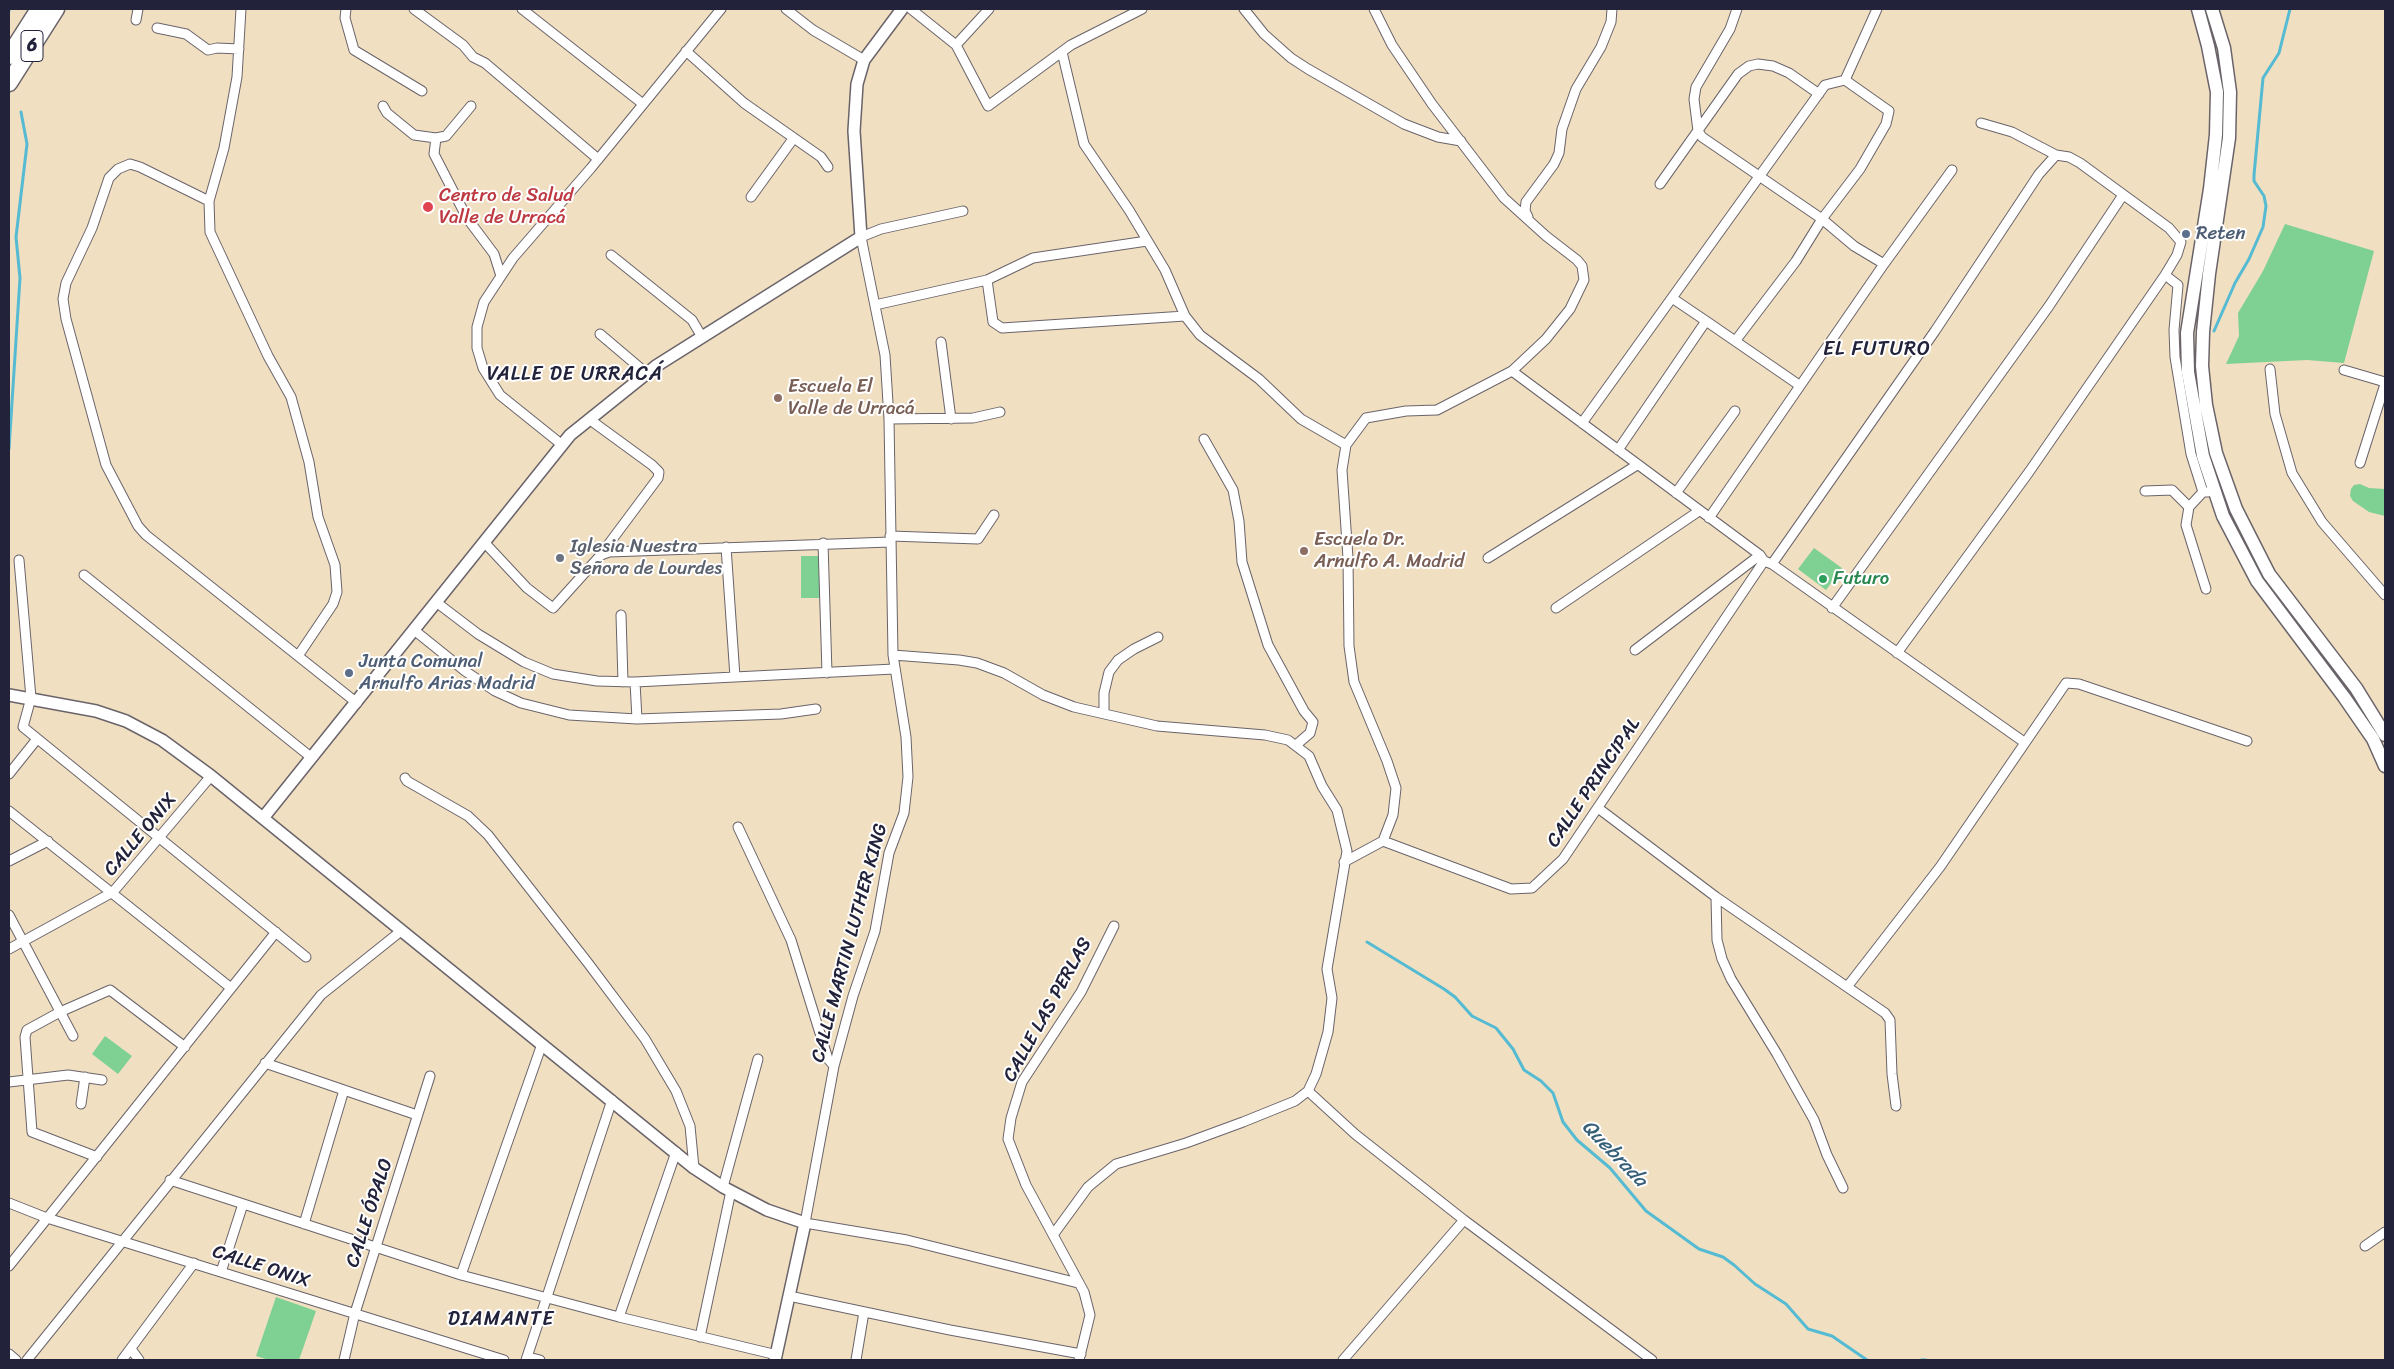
<!DOCTYPE html>
<meta charset="utf-8">
<style>
body{margin:0}
#map{position:relative;width:2394px;height:1369px;overflow:hidden;background:#f1dfc1;font-family:Sriracha,sans-serif}
canvas{display:block}
.frame{position:absolute;inset:0;border:10px solid #22223b;pointer-events:none}
</style>
<div id="map">
<canvas width="2394" height="1369"></canvas>
<div class="frame"></div>
</div>
<script>
const ctx = document.querySelector('canvas').getContext('2d');
ctx.lineJoin = 'round';
function paint(path, color) {
  ctx.fillStyle = color;
  ctx.fill(path, 'evenodd');
}
function poly(rows) {
  const path = new Path2D();
  for (const r of rows) {
    path.moveTo(r[0], r[1]);
    for (let i = 2; i < r.length; i += 2) path.lineTo(r[i], r[i + 1]);
  }
  return path;
}
function stroke(path, color, width, dash) {
  ctx.strokeStyle = color;
  ctx.lineWidth = width;
  ctx.lineCap = dash ? 'butt' : 'round';
  ctx.setLineDash(dash || []);
  ctx.stroke(path);
}
function write(font, color, halo, rows, align = 'center') {
  ctx.font = font + ' Sriracha,sans-serif';
  ctx.lineWidth = 4;
  ctx.setLineDash([]);
  ctx.textBaseline = 'middle';
  ctx.strokeStyle = halo;
  ctx.fillStyle = color;
  for (const [text, x, y, turn = 0] of rows) {
    ctx.save();
    ctx.translate(x, y);
    ctx.rotate((+turn || 0) * Math.PI / 180);
    ctx.textAlign = isNaN(turn) ? turn : align;
    if (halo) ctx.strokeText(text, 0, 0);
    ctx.fillText(text, 0, 0);
    ctx.restore();
  }
}
paint(poly([
 [2285,224,2374,251,2344,363,2307,360,2226,364,2239,336,2238,313,2263,271],
 [2360,484,2369,488,2385,489,2385,516,2369,512,2353,501,2350,496,2351,489,2354,485],
 [1814,548,1842,568,1826,590,1798,569],
 [801,556,822,556,822,598,801,598],
 [105,1036,132,1056,118,1074,92,1054],
 [276,1297,316,1311,299,1360,269,1360,256,1356]
]), '#7fd193');
stroke(poly([
 [9,11,9,9],
 [2214,331,2235,283,2249,259,2263,227,2266,206,2264,196,2254,181,2254,175,2263,78,2279,53,2290,9],
 [9,449,20,278,16,237,27,144,21,112],
 [1367,942,1444,989,1455,997,1472,1016,1496,1028,1513,1049,1524,1070,1541,1081,1553,1093,1563,1122,1577,1140,1610,1168,1646,1211,1699,1249,1723,1257,1734,1265,1755,1284,1786,1304,1808,1329,1832,1336,1867,1360],
 [1921,1360,1926,1360]
]), '#55bbd3', 3);
const minor = poly([
 [241,9,237,77,224,148,209,201,210,232,268,356,291,397,309,462,318,517,335,565,337,592,333,604,298,656],
 [346,9,345,18,354,50,422,91],
 [414,9,463,45,473,57,485,63,598,159],
 [522,9,643,104],
 [786,9,813,30,864,60],
 [911,9,956,45,988,106,1071,45,1142,9],
 [1244,9,1264,34,1291,58,1308,69,1404,124,1438,137,1461,141],
 [1737,9,1730,29,1696,87,1694,99,1698,131,1702,137,1822,219,1854,246,1884,264],
 [136,20,138,9],
 [157,28,186,34,208,50,217,48,239,49],
 [956,45,989,9],
 [686,51,744,103,821,157,828,167],
 [1062,52,1084,144,1129,210,1165,270,1185,316,1200,335,1259,379,1301,419,1346,445],
 [1845,80,1877,9],
 [383,106,387,113,414,135,436,138],
 [471,106,446,136,436,138,434,154,467,218,494,254,501,276],
 [1660,184,1738,74,1749,66,1758,64,1773,66,1789,73,1819,94],
 [751,197,793,139],
 [209,201,140,167,130,164,118,169,109,178,92,228,66,283,63,299,66,319,106,465,138,526,146,535,357,703],
 [963,211,881,229,861,237,885,355,889,419,893,655,906,737,908,777,904,813,889,853,875,931,853,996,834,1066,805,1223,907,1240,1078,1283],
 [1528,217,1525,211,1526,202,1554,164,1559,153,1562,129,1576,89,1601,47,1611,22,1612,9],
 [611,255,692,320,702,337],
 [2165,275,2178,285,2174,330,2175,357,2191,454,2203,492],
 [987,280,993,322,1002,328,1185,316],
 [875,305,987,280,1033,258,1147,241],
 [1706,321,1799,385],
 [600,334,646,373],
 [941,342,951,419],
 [2270,369,2275,414,2292,473,2322,522,2385,595],
 [2344,370,2385,382],
 [1512,371,1760,555,1764,561,1772,564,2024,742],
 [889,419,973,418,1000,412],
 [1582,423,1825,85,1845,80,1889,111,1886,124,1860,169,1822,219,1796,261,1736,340],
 [1204,439,1233,490,1239,521,1242,562,1268,645,1304,711,1313,722,1310,733,1296,745],
 [561,444,500,395,483,368,477,348,477,327,484,302,513,258,591,168,721,9],
 [1618,450,1706,321,1672,298],
 [2360,463,2385,384],
 [2145,491,2172,490,2189,507],
 [1676,493,1735,411],
 [1709,518,1884,264,1952,170],
 [890,536,978,539,994,515],
 [484,542,527,588,553,608,599,557,658,478,659,472,652,465,589,419],
 [823,543,827,673],
 [726,547,735,677],
 [601,555,609,552,890,542],
 [1488,558,1637,465],
 [19,560,31,698,23,727,306,957],
 [1772,564,1935,331,2039,174,2056,155],
 [84,575,312,758],
 [2206,589,2186,525,2189,507,2203,492,2208,492],
 [436,602,478,634,524,662,553,674,597,681,635,682,894,669],
 [1556,608,1699,511],
 [1832,608,2049,306,2123,195],
 [621,615,623,682],
 [414,630,465,671,495,691,521,703,569,715,637,719,781,714,816,709],
 [1635,650,1760,555],
 [1897,653,2029,472,2165,275,2177,255,2181,242,2169,228,2080,163,2069,157,2056,155,2012,132,1981,123],
 [893,655,959,660,977,663,1004,673,1043,695,1074,707,1157,726,1265,735,1288,740,1309,756,1322,786,1337,810,1347,851,1327,969,1332,998,1328,1032,1316,1074,1308,1091,1295,1101,1243,1122,1186,1143,1116,1164,1088,1187,1053,1235],
 [635,682,637,719],
 [1104,713,1104,693,1109,672,1118,660,1134,649,1158,637],
 [9,774,37,739],
 [405,778,407,781,468,816,488,835,588,963,645,1039,676,1091,690,1126,694,1168],
 [1598,808,1716,897,1885,1013,1890,1020,1892,1074,1896,1106],
 [9,811,231,988],
 [738,827,791,940,828,1059,834,1066],
 [1383,841,1511,889,1532,888,1563,859,1764,561],
 [9,861,48,841],
 [1344,862,1383,841,1393,815,1396,788,1387,761,1354,682,1349,646,1348,558,1342,470,1346,445,1366,418,1406,411,1437,410,1512,371,1546,339,1570,309,1584,280,1582,266,1577,260,1546,236,1504,198,1478,164,1432,104,1392,45,1374,9],
 [1716,897,1717,940,1722,959,1731,979,1777,1054,1814,1120,1827,1155,1843,1188],
 [9,915,73,1036],
 [9,949,113,892,211,776],
 [1847,987,1940,867,2066,683,2079,684,2247,741],
 [265,1063,417,1115],
 [9,1082,68,1075,102,1080],
 [1308,1091,1355,1134,1464,1220,1652,1360],
 [81,1104,85,1077],
 [97,1157,32,1132,25,1037,27,1030,60,1012,110,990,185,1047],
 [170,1180,461,1275,619,1317,777,1355],
 [723,1187,758,1059],
 [9,1203,47,1218,504,1360],
 [304,1224,344,1090],
 [2365,1246,2385,1232],
 [9,1266,276,932],
 [221,1272,243,1204],
 [461,1275,542,1044],
 [789,1296,950,1330,1081,1354],
 [619,1317,676,1152],
 [700,1337,731,1191],
 [131,1349,139,1360],
 [9,1354,16,1360],
 [528,1357,540,1360],
 [27,1360,321,995,401,931],
 [122,1360,194,1263],
 [344,1360,355,1313,430,1076],
 [526,1360,612,1100],
 [856,1360,864,1312],
 [1079,1360,1090,1315,1084,1292,1026,1185,1008,1139,1011,1118,1022,1082,1081,992,1114,926],
 [1343,1360,1464,1220]
]);
const tertiary = poly([
 [9,695,96,711,126,721,162,740,211,776,694,1168,723,1187,767,1210,805,1223,775,1360],
 [263,818,570,435,656,366,861,237,854,131,857,84,864,60,902,9]
]);
const secondary = poly([
 [2198,9,2208,46,2217,92,2216,135,2210,189,2187,333,2188,372,2203,456,2223,516,2257,581,2344,697,2373,739,2385,766],
 [2212,9,2224,48,2230,92,2229,138,2209,274,2203,332,2202,366,2206,405,2216,453,2236,509,2269,574,2356,688,2385,735]
]);
const motorway = poly([
 [9,56,39,9],
 [9,83,56,9]
]);
stroke(minor, '#6a646a', 11);
stroke(tertiary, '#6a646a', 14);
stroke(secondary, '#6a646a', 15);
stroke(motorway, '#6a646a', 19);
stroke(minor, '#fff', 9);
stroke(tertiary, '#fff', 11);
stroke(secondary, '#fff', 12);
stroke(motorway, '#fff', 16);
for (const [x, y, r, color] of [
 [428,207,6,"#e0444e"],
 [2186,234,5,"#5c6f8a"],
 [778,398,5,"#8d6e63"],
 [1304,551,5,"#8d6e63"],
 [560,558,5,"#6b7280"],
 [1823,579,5,"#2e9e5b"],
 [349,673,5,"#5c6f8a"]
]) {
  const dot = new Path2D();
  dot.arc(x, y, r, 0, 2 * Math.PI);
  ctx.fillStyle = color;
  ctx.fill(dot);
  stroke(dot, '#fff', 2);
}
for (const [x, y, w] of [
 [32,46,22]
]) {
  const box = new Path2D();
  box.roundRect(x - w / 2, y - 15.5, w, 31, 4);
  ctx.fillStyle = '#fff';
  ctx.fill(box);
  stroke(box, '#22223b', 1);
}
write('bold 18px', '#22223b', null, [
 ["6",32,46]
]);
write('19px', '#be3a42', '#fff', [
 ["Centro de Salud",439,196],
 ["Valle de Urracá",439,218]
], 'left');
write('19px', '#4e5e75', '#fff', [
 ["Reten",2196,234],
 ["Junta Comunal",359,662],
 ["Arnulfo Arias Madrid",359,684]
], 'left');
write('19px', '#785e54', '#fff', [
 ["Escuela El",788,387],
 ["Valle de Urracá",788,409],
 ["Escuela Dr.",1314,540],
 ["Arnulfo A. Madrid",1314,562]
], 'left');
write('19px', '#5b616d', '#fff', [
 ["Iglesia Nuestra",570,547],
 ["Señora de Lourdes",570,569]
], 'left');
write('19px', '#27864d', '#fff', [
 ["Futuro",1833,579]
], 'left');
write('19px', '#22223b', '#fff', [
 ["CALLE PRINCIPAL",1594,783,-56],
 ["CALLE ONIX",141,835,-50],
 ["CALLE MARTIN LUTHER KING",850,943,-75],
 ["CALLE LAS PERLAS",1048,1010,-61],
 ["CALLE ÓPALO",370,1213,-72],
 ["CALLE ONIX",261,1267,18]
]);
ctx.letterSpacing = '1px';
write('20px', '#22223b', '#fff', [
 ["EL FUTURO",1877,350],
 ["VALLE DE URRACÁ",575,375],
 ["DIAMANTE",501,1320]
]);
ctx.letterSpacing = '0px';
write('italic 20px', '#365f78', '#fff', [
 ["Quebrada",1614,1154,46]
]);
</script>
